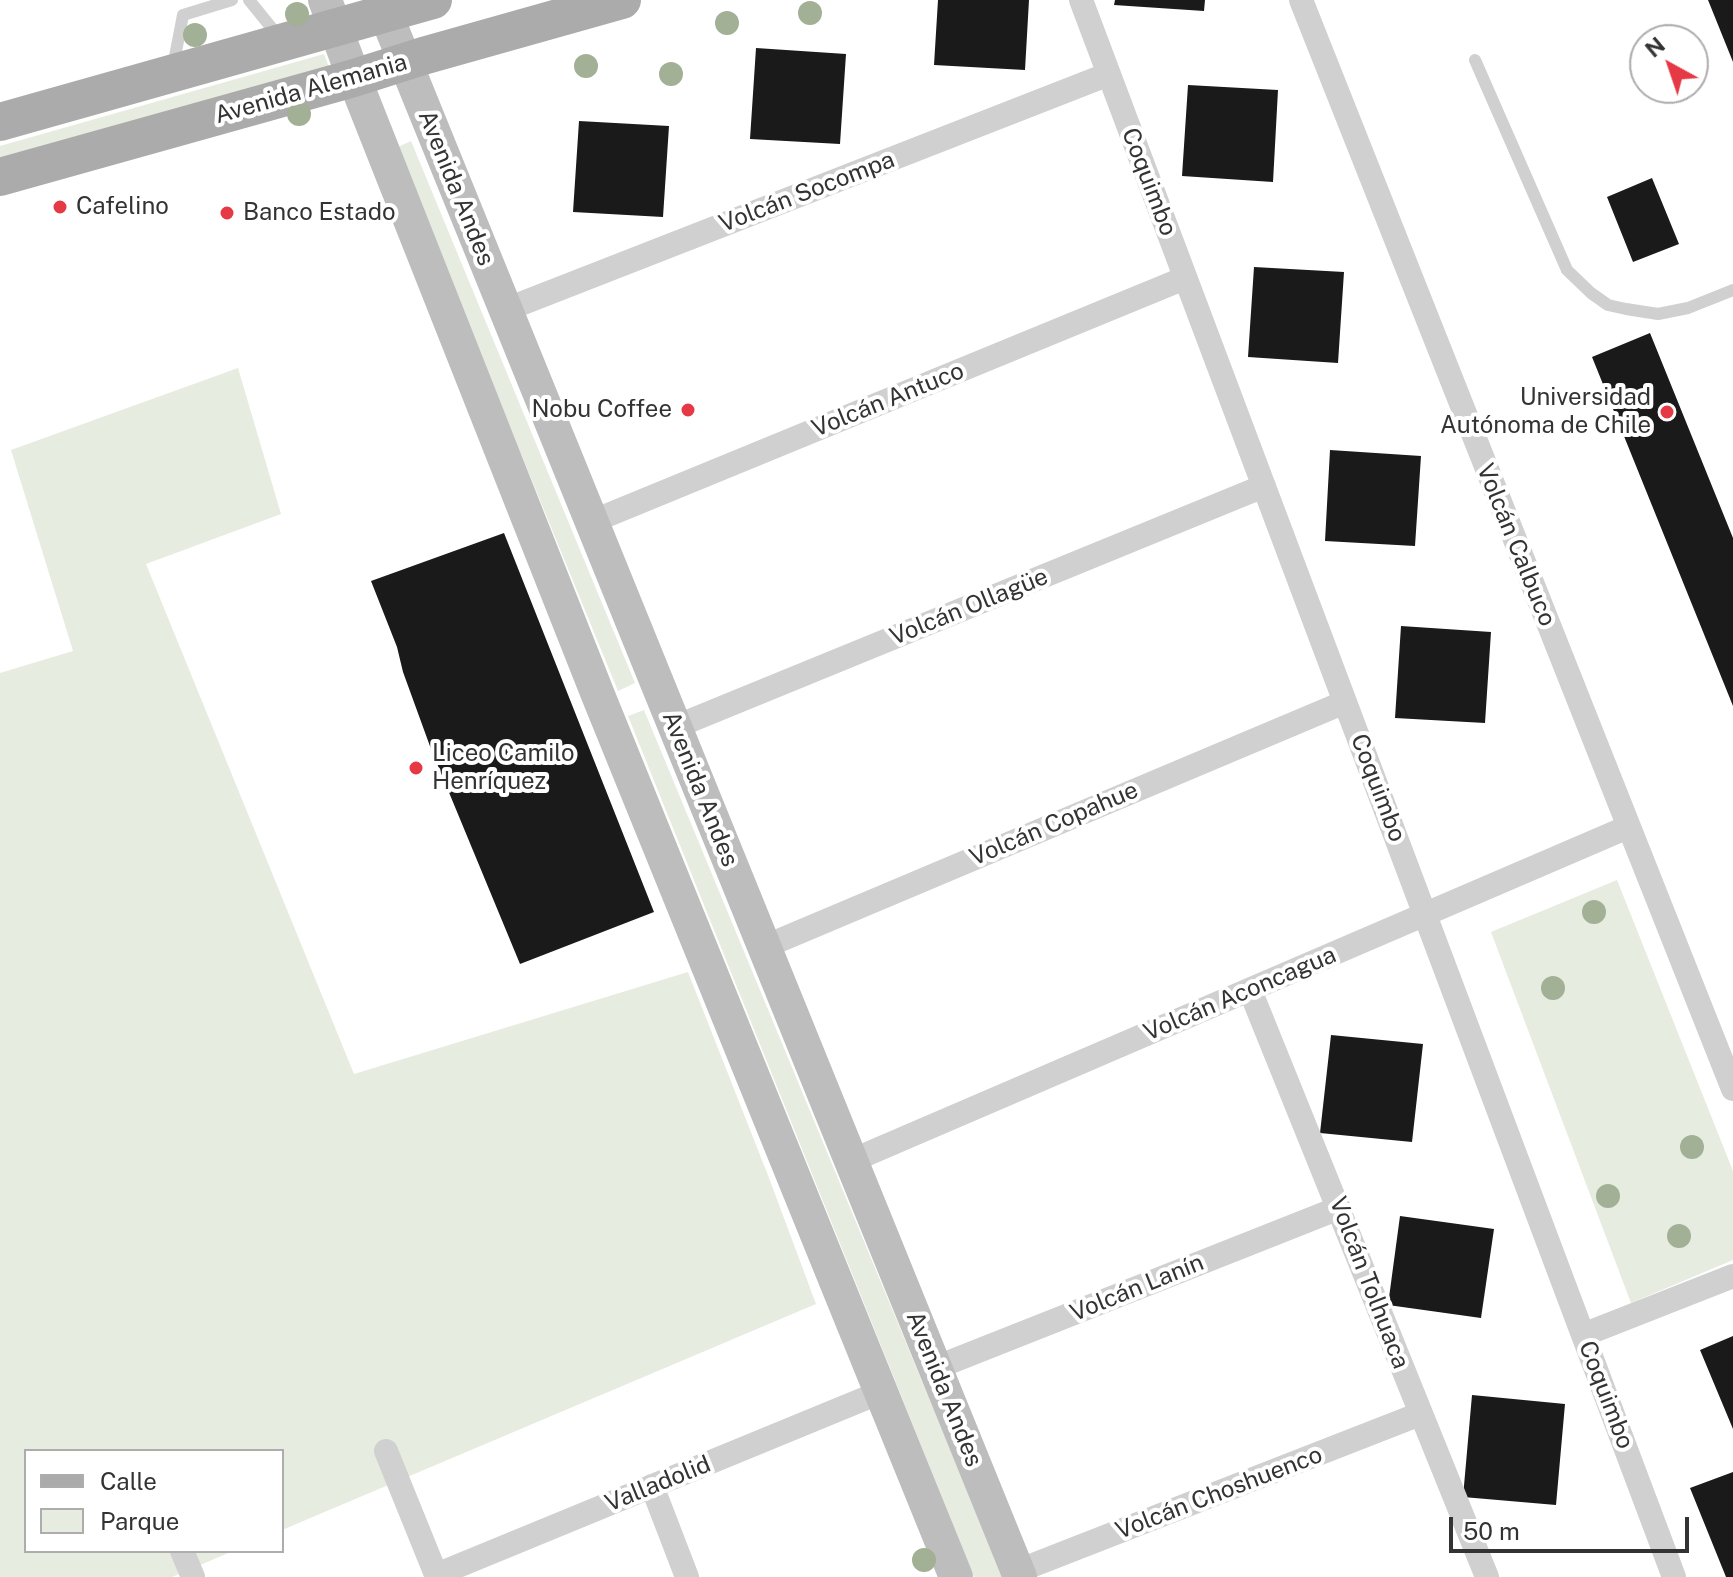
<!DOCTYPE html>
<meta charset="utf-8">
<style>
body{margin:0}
#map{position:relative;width:1733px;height:1577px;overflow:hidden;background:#fff;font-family:"Public Sans",sans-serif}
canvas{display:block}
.legend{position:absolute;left:24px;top:1449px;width:260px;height:104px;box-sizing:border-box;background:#fff;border:2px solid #adadad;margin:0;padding:10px 14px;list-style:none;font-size:24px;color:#333}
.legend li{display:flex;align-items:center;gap:16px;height:40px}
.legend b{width:40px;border:2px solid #adadad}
.north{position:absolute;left:1629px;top:24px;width:80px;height:80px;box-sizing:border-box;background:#fff;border:2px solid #adadad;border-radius:50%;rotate:320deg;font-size:22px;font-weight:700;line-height:32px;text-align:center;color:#333}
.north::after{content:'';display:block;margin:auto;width:28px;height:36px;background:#e63946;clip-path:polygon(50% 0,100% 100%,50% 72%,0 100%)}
.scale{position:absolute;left:1449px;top:1517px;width:240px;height:36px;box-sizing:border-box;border:4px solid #333;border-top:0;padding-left:10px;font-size:24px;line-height:28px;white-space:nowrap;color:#333;-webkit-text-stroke:6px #fff;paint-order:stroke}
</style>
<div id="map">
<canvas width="1733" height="1577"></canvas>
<ul class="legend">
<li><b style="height:10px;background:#ababab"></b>Calle</li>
<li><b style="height:22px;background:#e6ecdf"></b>Parque</li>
</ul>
<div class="north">N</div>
<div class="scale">50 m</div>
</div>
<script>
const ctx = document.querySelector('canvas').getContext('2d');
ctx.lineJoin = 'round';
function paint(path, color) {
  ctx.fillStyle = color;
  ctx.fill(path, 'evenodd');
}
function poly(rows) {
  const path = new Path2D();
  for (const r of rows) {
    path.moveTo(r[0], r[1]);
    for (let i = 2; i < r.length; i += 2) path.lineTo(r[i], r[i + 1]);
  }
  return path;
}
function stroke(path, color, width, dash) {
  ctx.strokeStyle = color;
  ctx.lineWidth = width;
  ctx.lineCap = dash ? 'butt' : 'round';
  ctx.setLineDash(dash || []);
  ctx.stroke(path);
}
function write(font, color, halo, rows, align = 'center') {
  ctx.font = font + ' "Public Sans",sans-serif';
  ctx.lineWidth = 8;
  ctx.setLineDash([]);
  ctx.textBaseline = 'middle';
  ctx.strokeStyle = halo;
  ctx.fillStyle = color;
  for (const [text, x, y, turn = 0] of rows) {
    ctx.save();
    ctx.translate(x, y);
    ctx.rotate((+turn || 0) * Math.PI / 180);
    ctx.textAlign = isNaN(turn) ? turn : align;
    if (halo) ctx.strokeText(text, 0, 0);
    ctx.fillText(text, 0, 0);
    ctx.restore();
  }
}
paint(poly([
 [324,54,330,70,0,167,0,146],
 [411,141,635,683,618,691,396,148],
 [238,368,281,514,146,564,354,1074,688,972,769,1178,816,1304,282,1530,282,1451,26,1451,26,1551,233,1551,172,1577,0,1577,0,673,73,651,11,450],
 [644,710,1003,1577,974,1577,628,716],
 [1617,880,1733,1171,1733,1260,1631,1303,1491,932]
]), '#e6ecdf');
paint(poly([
 [938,0,1029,0,1025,70,934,65],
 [1115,0,1205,0,1204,11,1114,5],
 [1708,0,1733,0,1733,62],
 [756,48,846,54,840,144,750,139],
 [1188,85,1278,90,1273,182,1182,176],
 [579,121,669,126,663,217,573,212],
 [1652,178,1679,244,1633,262,1607,197],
 [1254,267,1344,272,1338,363,1248,357],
 [1650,333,1733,538,1733,706,1592,357],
 [1330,450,1421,456,1415,546,1325,541],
 [504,533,654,912,520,964,431,749,403,672,397,647,371,581],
 [1401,626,1491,632,1485,723,1395,718],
 [1331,1035,1423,1044,1412,1142,1320,1133],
 [1400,1216,1494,1229,1481,1318,1388,1305],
 [1733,1336,1733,1429,1700,1350],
 [1472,1395,1565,1404,1556,1505,1463,1497],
 [1733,1472,1733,1577,1726,1577,1690,1488]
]), '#1a1a1a');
stroke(poly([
 [249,0,279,37],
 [1475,60,1567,270,1591,293,1608,305,1626,309,1658,314,1688,308,1733,290],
 [173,67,183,15,232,0]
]), '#d0d0d0', 12);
stroke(poly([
 [1081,0,1674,1577],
 [1301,0,1733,1089],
 [505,310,1109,74],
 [591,522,1185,278],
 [675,727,1264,486],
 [764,947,1345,702],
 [1250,990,1487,1577],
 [851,1161,1628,827],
 [1583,1335,1733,1276],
 [935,1368,1339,1208],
 [386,1451,437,1577],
 [652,1486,687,1577],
 [182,1551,193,1577],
 [1018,1571,1420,1414],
 [436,1575,881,1392]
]), '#d0d0d0', 24);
stroke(poly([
 [325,0,354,78,598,695,956,1577],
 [380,0,1020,1577]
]), '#bdbdbd', 34);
stroke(poly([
 [0,122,433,0],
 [0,177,354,78,423,56,622,0]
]), '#ababab', 38);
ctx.fillStyle = '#a2b095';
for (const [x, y] of [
 [810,13],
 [297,14],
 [727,23],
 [195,35],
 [586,66],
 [671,74],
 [299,114],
 [1594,912],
 [1553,988],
 [1692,1147],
 [1608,1196],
 [1679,1236],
 [924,1560]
]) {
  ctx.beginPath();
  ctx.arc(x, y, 12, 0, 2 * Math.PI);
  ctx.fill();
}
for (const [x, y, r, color] of [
 [60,207,8,"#e63946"],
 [227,213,8,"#e63946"],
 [688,410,8,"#e63946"],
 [1667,412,8,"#e63946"],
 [416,768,8,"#e63946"]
]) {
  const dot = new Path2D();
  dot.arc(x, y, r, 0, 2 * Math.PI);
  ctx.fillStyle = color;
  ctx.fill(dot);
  stroke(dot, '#fff', 3);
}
write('24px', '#333', '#fff', [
 ["Avenida Alemania",311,89,-16],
 ["Coquimbo",1149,182,69],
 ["Avenida Andes",456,188,68],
 ["Volcán Socompa",807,192,-21],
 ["Volcán Antuco",888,400,-22],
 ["Volcán Calbuco",1516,545,68],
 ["Volcán Ollagüe",969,607,-22],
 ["Coquimbo",1378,788,69],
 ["Avenida Andes",700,789,68],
 ["Volcán Copahue",1054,824,-23],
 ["Volcán Aconcagua",1240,994,-23],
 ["Volcán Tolhuaca",1369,1283,69],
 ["Volcán Lanín",1137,1288,-22],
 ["Avenida Andes",944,1389,68],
 ["Coquimbo",1606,1395,69],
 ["Valladolid",658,1484,-22],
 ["Volcán Choshuenco",1219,1493,-21]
]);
write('24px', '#333', '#fff', [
 ["Cafelino",76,207],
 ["Banco Estado",243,213],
 ["Universidad",1651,398,"right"],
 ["Autónoma de Chile",1651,426,"right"],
 ["Nobu Coffee",672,410,"right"],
 ["Liceo Camilo",432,754],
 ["Henríquez",432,782]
], 'left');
</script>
